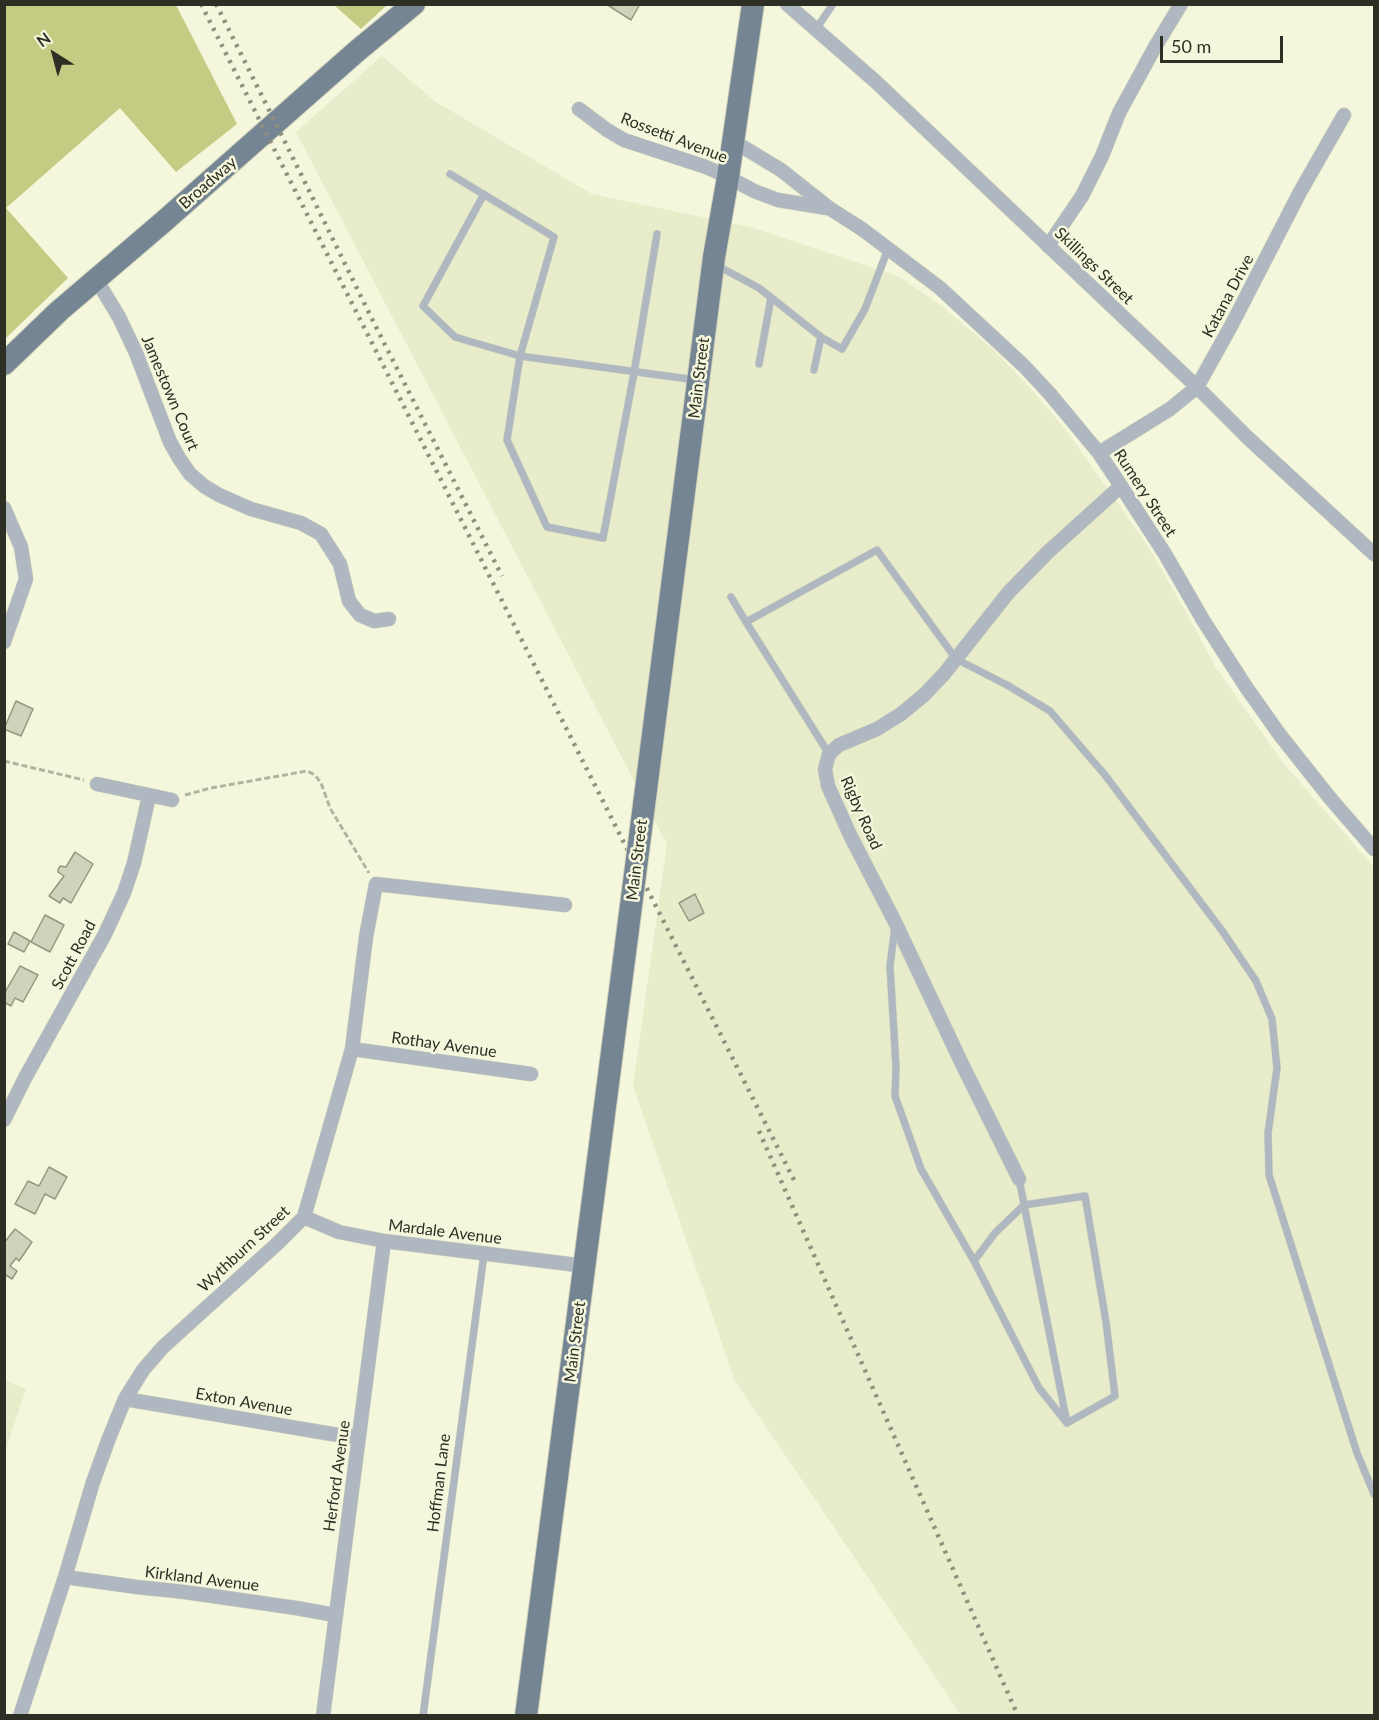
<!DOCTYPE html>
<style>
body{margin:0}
#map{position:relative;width:1379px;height:1720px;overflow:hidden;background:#f4f7dc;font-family:Lato,sans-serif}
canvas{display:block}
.frame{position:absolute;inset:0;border:6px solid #2d2e24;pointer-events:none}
.north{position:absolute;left:24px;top:24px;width:60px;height:60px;-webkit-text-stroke:4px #f4f7dc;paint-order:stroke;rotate:324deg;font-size:16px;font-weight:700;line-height:24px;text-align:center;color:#2d2e24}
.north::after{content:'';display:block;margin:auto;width:21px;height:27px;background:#2d2e24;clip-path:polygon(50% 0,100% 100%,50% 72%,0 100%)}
.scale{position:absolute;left:1160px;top:36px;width:123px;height:27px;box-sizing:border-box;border:3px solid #2d2e24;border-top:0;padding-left:8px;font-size:18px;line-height:21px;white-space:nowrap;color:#2d2e24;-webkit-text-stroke:4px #f4f7dc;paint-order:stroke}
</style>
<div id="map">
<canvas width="1379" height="1720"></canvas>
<div class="frame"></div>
<div class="north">N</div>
<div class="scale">50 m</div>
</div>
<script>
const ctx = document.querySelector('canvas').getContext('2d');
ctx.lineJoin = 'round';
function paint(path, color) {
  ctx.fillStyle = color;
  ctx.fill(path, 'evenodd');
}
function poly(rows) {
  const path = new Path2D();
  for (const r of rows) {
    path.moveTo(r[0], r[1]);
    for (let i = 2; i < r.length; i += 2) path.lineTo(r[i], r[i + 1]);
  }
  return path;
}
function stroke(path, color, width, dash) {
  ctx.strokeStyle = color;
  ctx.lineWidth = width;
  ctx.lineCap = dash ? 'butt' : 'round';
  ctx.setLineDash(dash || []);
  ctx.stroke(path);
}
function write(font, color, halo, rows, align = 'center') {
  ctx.font = font + ' Lato,sans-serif';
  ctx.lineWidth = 5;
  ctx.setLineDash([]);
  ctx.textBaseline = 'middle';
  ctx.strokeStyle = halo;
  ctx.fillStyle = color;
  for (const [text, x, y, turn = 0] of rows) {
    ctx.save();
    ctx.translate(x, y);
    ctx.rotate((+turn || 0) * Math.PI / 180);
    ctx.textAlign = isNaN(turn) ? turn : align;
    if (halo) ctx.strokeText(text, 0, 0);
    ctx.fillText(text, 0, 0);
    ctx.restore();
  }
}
paint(poly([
 [382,56,436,102,592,194,750,227,898,276,938,303,994,350,1033,391,1066,430,1148,546,1184,608,1216,668,1284,764,1374,867,1374,1715,961,1715,735,1381,633,1086,667,844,296,132],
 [5,1380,26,1389,5,1452]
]), '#e8eccb');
paint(poly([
 [5,4,176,5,237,124,176,172,120,108,6,208,68,278,5,339],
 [334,5,387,5,361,29]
]), '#c5cb82');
const building = poly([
 [606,4,640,4,631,20,606,4],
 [16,701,33,709,21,736,4,729,16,701],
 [75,852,93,864,71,903,63,898,60,903,49,896,64,876,58,872,58,870,60,866,66,867,75,852],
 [695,894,704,913,689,921,679,903,695,894],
 [45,915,64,925,50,952,31,942,45,915],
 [14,932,30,941,24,952,8,944,14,932],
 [20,966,38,975,23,1002,15,998,11,1006,4,1002,4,994,20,966],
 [49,1167,67,1177,55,1199,45,1194,35,1214,15,1204,28,1181,39,1186,49,1167],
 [15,1229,32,1242,19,1261,16,1258,10,1266,17,1271,12,1279,4,1274,4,1243,15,1229]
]);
paint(building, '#d0d3b9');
stroke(building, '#95987f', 1.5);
const lane = poly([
 [816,29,833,4],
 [450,174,554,237,520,356,507,440,547,527,603,538,634,373,657,234],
 [484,194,423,306,455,337,520,356,696,380],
 [718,266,759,288,821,337,842,349,865,309,888,249],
 [759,364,771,298],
 [814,370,821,337],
 [731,597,746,622],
 [829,754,746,622,877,550,956,659,1007,685,1050,711,1105,775,1223,932,1256,981,1272,1019,1277,1068,1268,1133,1269,1175,1357,1453,1374,1494],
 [895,926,890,966,896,1067,895,1096,921,1169,974,1261,1039,1388,1067,1423,1019,1179],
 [974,1261,995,1233,1024,1205,1085,1196,1106,1322,1115,1396,1067,1423],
 [423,1716,484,1254]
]);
const street = poly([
 [787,4,875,81,1197,387,1247,437,1374,554],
 [579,109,607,130,624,140,706,167,728,177,754,191,778,200,827,208],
 [733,141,781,170,829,208,862,229,940,288,1024,366,1050,394,1099,453,1121,486,1165,554,1203,620,1246,687,1280,735,1330,798,1374,849],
 [1048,246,1082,196,1102,156,1119,113,1155,47,1181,4],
 [96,279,119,317,136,353,170,442,179,458,190,474,204,486,219,495,251,509,301,523,321,534,340,564,349,601,360,615,374,621,389,619],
 [1099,453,1170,409,1197,387,1231,326,1300,192,1344,115],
 [4,508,21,547,26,579,4,642],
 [97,784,172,800],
 [352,1049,531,1074],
 [4,1120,25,1078,105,934,124,893,134,863,149,796],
 [1019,1179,962,1064,895,922,851,837,828,786,825,769,829,754,839,745,877,729,901,714,924,695,944,674,1008,593,1048,552,1121,486],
 [304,1217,339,1232,384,1241,585,1266],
 [125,1399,332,1434,358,1437],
 [65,1577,137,1587,185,1592,296,1608,335,1615],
 [20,1716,65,1577,93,1482,109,1438,125,1399,143,1370,163,1347,278,1243,304,1217,352,1049,366,937,376,884,565,905],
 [323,1716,384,1241]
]);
const primary = poly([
 [4,364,59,311,162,223,357,51,414,4],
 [644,805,714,257,728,177,753,4],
 [526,1716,628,929]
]);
stroke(lane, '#d0d3bb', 8);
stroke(street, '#d0d3bb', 15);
stroke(primary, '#d0d3bb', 24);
stroke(poly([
 [4,761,84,780],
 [185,795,211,788,307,771,315,775,321,783,330,808,369,873]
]), '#b2b49f', 3, [6, 3]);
stroke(lane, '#afb8c1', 7);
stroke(street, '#afb8c1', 14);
stroke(primary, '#758594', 22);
stroke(poly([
 [201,4,794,1180],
 [216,4,291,154,374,323,502,576],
 [759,1131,1018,1716]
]), '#8f917e', 4.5, [3, 6]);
const primaryBridge = poly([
 [628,929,644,805]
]);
stroke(primaryBridge, '#d0d3bb', 24, []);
stroke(primaryBridge, '#758594', 22);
write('16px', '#2d2e24', '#f4f7dc', [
 ["Rossetti Avenue",674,138,21],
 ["Broadway",208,183,-41],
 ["Skillings Street",1094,266,44],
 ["Katana Drive",1228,296,-62],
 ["Main Street",699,378,-83],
 ["Jamestown Court",170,393,67],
 ["Rumery Street",1145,493,57],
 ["Rigby Road",861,813,66],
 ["Main Street",637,860,-83],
 ["Scott Road",74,955,-62],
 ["Rothay Avenue",444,1045,8],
 ["Mardale Avenue",445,1232,7],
 ["Wythburn Street",244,1249,-43],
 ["Main Street",575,1342,-83],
 ["Exton Avenue",244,1402,10],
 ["Herford Avenue",337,1476,-82],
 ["Hoffman Lane",439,1483,-83],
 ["Kirkland Avenue",202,1579,7]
]);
</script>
